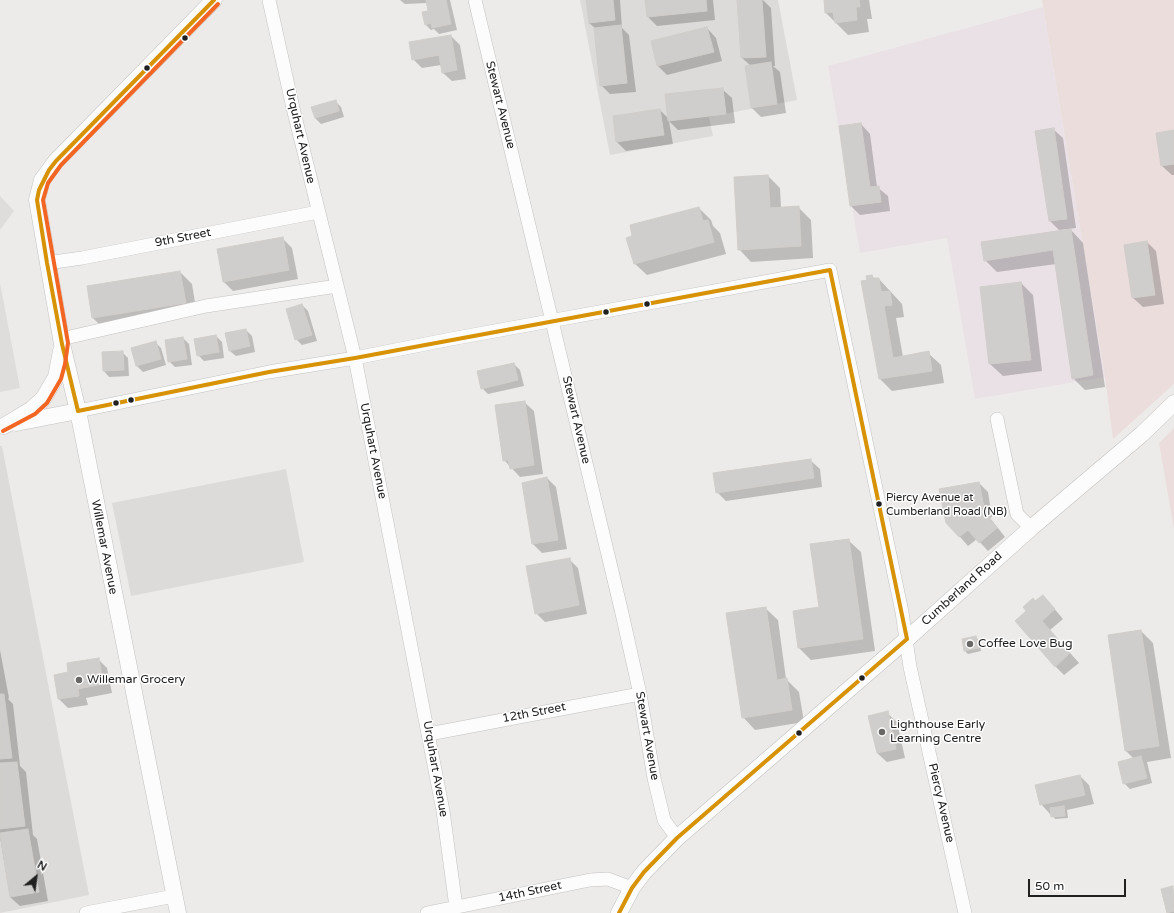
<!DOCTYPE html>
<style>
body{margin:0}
#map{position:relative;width:1174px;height:913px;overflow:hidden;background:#edebe9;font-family:"Varela Round",sans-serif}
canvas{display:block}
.north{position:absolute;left:16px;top:857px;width:40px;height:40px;-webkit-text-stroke:3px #fff;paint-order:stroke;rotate:29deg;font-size:11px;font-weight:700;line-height:16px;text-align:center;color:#202020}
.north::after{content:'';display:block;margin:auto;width:14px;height:18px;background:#202020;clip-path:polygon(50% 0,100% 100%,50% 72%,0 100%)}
.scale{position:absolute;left:1028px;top:879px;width:98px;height:18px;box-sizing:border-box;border:2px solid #202020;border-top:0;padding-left:5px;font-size:12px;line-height:14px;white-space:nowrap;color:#202020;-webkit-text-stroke:3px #fff;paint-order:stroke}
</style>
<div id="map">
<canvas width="1174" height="913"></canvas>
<div class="north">N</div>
<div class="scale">50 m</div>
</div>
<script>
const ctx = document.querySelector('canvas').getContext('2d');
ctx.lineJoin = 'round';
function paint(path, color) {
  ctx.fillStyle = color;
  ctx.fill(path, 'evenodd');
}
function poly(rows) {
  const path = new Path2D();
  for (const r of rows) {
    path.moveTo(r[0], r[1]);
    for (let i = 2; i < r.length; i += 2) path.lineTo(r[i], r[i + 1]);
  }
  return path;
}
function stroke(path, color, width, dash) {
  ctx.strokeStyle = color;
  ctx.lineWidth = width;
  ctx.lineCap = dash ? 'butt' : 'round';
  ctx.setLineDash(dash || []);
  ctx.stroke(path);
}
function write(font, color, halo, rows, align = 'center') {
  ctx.font = font + ' "Varela Round",sans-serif';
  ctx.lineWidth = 3;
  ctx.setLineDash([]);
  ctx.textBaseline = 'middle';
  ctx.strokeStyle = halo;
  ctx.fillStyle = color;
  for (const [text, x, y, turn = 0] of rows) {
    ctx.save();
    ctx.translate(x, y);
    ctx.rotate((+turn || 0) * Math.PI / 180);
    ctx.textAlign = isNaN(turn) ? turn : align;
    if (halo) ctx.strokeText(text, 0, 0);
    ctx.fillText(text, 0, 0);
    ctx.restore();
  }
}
paint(poly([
 [580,0,778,0,797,100,709,117,713,136,610,155],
 [0,446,2,446,89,895,0,913],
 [286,469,304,562,131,596,112,503]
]), '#dddbda');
paint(poly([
 [1042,0,1174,0,1174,384,1113,439,1105,377],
 [1174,428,1174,529,1159,443]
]), '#eadddc');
paint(poly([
 [1043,7,1105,377,975,399,947,238,860,253,828,66]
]), '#eae1e7');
paint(poly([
 [0,196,14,211,0,230],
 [0,283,20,388,0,392]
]), '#dedddc');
paint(poly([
 [400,0,450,0,457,30,439,34,434,29,431,30,425,24,429,11,427,3,405,4],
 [587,0,620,0,622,28,629,35,636,92,610,94,601,85,595,28,589,23],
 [646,0,713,0,715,20,657,26,648,17],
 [742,0,763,0,771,8,775,66,773,66,780,72,786,113,761,117,752,108,751,66,742,58],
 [825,0,869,0,872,19,867,19,869,32,848,35,826,13],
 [707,28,716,38,722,61,667,75,658,66],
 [451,36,460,45,466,79,452,81,442,72,441,65,422,68,413,59],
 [722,89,732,98,735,123,678,130,669,121,673,144,626,151,617,142,614,117,660,110,669,119],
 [335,101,341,107,344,117,321,124,315,118],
 [861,124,870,134,877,187,888,196,890,211,860,215,851,206,840,127],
 [1053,129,1063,138,1076,228,1059,230,1050,221,1037,131],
 [1174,131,1174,175,1172,175,1162,166],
 [768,176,780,188,781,208,798,207,811,220,813,258,751,262,739,249],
 [699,208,711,220,713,226,720,233,726,254,647,275,634,263],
 [1071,230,1083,243,1105,387,1085,390,1073,378,1056,264,997,272,985,260],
 [282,238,292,248,298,279,233,291,224,282,218,250],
 [1147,242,1156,251,1164,304,1143,307,1133,298],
 [180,272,192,284,197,315,105,330,93,318,88,287],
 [872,276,875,279,879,279,902,304,904,317,896,318,903,357,928,353,941,365,944,383,892,391,880,379,862,282,868,281],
 [1021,283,1033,295,1042,371,1003,376,990,364,981,288],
 [302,305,308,311,317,341,302,345,296,339],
 [246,330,252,336,255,352,236,356,230,351],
 [216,336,222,342,224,358,204,361,198,355],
 [183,338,189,344,192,365,175,367,169,361],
 [155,342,161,348,166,365,143,372,137,366,132,349],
 [122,352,128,358,129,376,109,377,104,371],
 [514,364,520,370,524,386,488,394,482,388],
 [524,402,534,411,543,474,520,477,504,460],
 [810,460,820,469,822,487,726,501,717,492],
 [547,478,556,487,567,549,542,553,533,544,523,484],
 [979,483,988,492,992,517,990,518,1005,537,988,551,977,539,968,546,947,522],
 [848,540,861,552,875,651,811,660,799,648,820,608],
 [569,559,578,568,587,614,545,622,536,613],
 [1036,603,1052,606,1063,619,1050,630,1079,663,1064,675,1055,666],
 [765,608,778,620,786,679,799,692,804,722,755,730,743,717],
 [1141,631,1153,643,1171,758,1147,762,1152,783,1130,789,1124,783,1134,759,1126,751],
 [976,638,979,640,981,651,968,654,965,651,963,640],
 [0,650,9,698,8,699,13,704,20,766,26,772,33,835,37,839,48,901,20,906,10,897,0,837],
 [98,659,107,668,112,693,86,698,88,705,68,708,59,699,55,676,70,673],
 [887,713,897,722,905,758,887,762,877,753,869,717],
 [1080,776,1089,785,1094,804,1067,810,1068,818,1055,819,1052,813,1050,814,1041,804],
 [1173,887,1174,913,1169,913,1168,912]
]), '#0003');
const building = poly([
 [426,0,446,0,451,24,432,28,431,23,425,25,422,12,428,11,426,0],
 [586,0,613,0,615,20,589,23,586,0],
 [645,0,706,0,707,11,647,17,645,0],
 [737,0,762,0,766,57,741,58,737,0],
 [824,0,859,0,860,7,856,7,857,20,835,23,833,12,825,13,824,0],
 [621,25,627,83,600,86,594,28,621,25],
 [707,27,714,52,657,66,651,41,707,27],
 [451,35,457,70,442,73,439,55,412,60,409,42,451,35],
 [771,62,777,104,751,108,745,66,771,62],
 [723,88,726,114,668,121,665,94,723,88],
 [336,100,339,111,315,118,311,107,336,100],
 [660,109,664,135,616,142,613,116,660,109],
 [861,123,870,187,879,186,881,202,850,206,839,126,861,123],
 [1054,128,1067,219,1049,221,1035,131,1054,128],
 [1174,130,1174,164,1161,166,1156,133,1174,130],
 [768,175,770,208,799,206,801,246,738,250,734,177,768,175],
 [699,207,703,221,708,220,714,242,634,264,626,238,632,236,630,225,699,207],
 [1071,229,1093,375,1072,379,1053,250,984,261,981,242,1071,229],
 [283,237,289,270,223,282,217,249,283,237],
 [1147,241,1155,295,1132,298,1124,245,1147,241],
 [180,271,186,303,92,318,87,286,180,271],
 [872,275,873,278,879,278,881,292,890,291,892,305,884,306,893,358,929,351,932,371,879,379,861,281,867,280,866,276,872,275],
 [1021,282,1031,360,989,364,980,287,1021,282],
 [302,304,312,335,295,340,286,309,302,304],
 [246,329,250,346,229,351,225,333,246,329],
 [216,335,219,352,197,356,194,339,216,335],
 [183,337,187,359,168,362,165,340,183,337],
 [156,341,161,359,136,366,131,348,156,341],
 [123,351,124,370,103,371,102,352,123,351],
 [514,363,518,380,481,389,477,371,514,363],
 [525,401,534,465,510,469,508,460,503,461,495,405,525,401],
 [811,459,814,478,716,493,713,473,811,459],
 [547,477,558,540,532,544,522,483,547,477],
 [979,482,984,507,981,508,997,528,979,543,968,530,959,537,946,523,939,489,979,482],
 [849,539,863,639,798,648,793,611,819,607,810,544,849,539],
 [570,558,579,605,535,614,526,566,570,558],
 [1043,595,1055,609,1042,621,1070,653,1055,667,1015,621,1026,611,1023,607,1033,598,1035,601,1043,595],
 [766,607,777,680,787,678,792,710,742,718,726,613,766,607],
 [1141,630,1159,746,1125,751,1108,635,1141,630],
 [976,636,979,648,964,651,962,639,976,636],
 [99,658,103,684,78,689,79,696,58,699,54,675,68,672,67,663,99,658],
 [0,694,4,694,12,758,0,759,0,694],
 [888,711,896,749,877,753,868,716,888,711],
 [1141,756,1147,778,1123,784,1118,762,1141,756],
 [17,762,25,826,0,829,0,763,17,762],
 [1080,775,1085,795,1040,805,1035,785,1080,775],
 [1064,806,1065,816,1051,817,1050,808,1064,806],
 [28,829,39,892,10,897,0,833,28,829],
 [1173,886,1174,911,1167,913,1161,889,1173,886]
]);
paint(building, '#d0cecc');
stroke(building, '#d0cdca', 1);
const minor = poly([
 [269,0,293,108,355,358,443,811,456,907],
 [475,0,621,609,640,694,654,778,664,820,677,838],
 [47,263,82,258,318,212],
 [61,339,206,306,337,286],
 [78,411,269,372,355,358,451,339,830,270,902,612,910,667,965,913],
 [997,419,1017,514,1031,528],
 [429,734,640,694],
 [86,913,174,896],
 [427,913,590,880,608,879,632,888]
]);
const tertiary = poly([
 [16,423,78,411],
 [4,426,32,409,43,399,56,377,61,351],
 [178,913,78,411,62,344,37,200,42,180,56,161,214,0],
 [619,913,632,888,644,872,677,838,907,639,1031,528,1142,434,1174,403]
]);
stroke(minor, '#c3c2c1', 14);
stroke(tertiary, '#c3c2c1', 17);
stroke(minor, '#fcfcfc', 13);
stroke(tertiary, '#fcfcfc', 16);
stroke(poly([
 [830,270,907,639],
 [78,411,269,372,355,358,830,270],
 [78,411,62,344,47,263,37,200,39,190,49,170,56,161,214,0],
 [619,913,632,888,644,872,677,838,907,639]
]), '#d79205', 4);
stroke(poly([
 [3,431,35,414,47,403,61,379,65,364,68,343,43,200,48,183,61,165,218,4]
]), '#f26522', 4);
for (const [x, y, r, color] of [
 [185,38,3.5,"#202020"],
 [147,68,3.5,"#202020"],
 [647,304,3.5,"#202020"],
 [606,312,3.5,"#202020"],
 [131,400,3.5,"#202020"],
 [116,403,3.5,"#202020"],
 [879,504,3.5,"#202020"],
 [970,644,4,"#686766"],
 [862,678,3.5,"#202020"],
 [79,680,4,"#686766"],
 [882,732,4,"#686766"],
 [799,733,3.5,"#202020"]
]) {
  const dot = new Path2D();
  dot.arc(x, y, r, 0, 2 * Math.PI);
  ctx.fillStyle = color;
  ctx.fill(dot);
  stroke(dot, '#fff', 1.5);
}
write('11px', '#202020', '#fff', [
 ["Piercy Avenue at",886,498],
 ["Cumberland Road (NB)",886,512]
], 'left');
write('12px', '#202020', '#fff', [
 ["Stewart Avenue",500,105,76],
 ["Urquhart Avenue",300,136,77],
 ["9th Street",183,238,-11],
 ["Stewart Avenue",576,420,77],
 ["Urquhart Avenue",373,451,79],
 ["Willemar Avenue",104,547,79],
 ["Cumberland Road",962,589,-42],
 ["12th Street",534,713,-11],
 ["Stewart Avenue",647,736,80],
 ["Urquhart Avenue",435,769,80],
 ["Piercy Avenue",941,803,77],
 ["14th Street",530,892,-12]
]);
write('12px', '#202020', '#fff', [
 ["Coffee Love Bug",978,644],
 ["Willemar Grocery",87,680],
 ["Lighthouse Early",890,725],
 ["Learning Centre",890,739]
], 'left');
</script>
